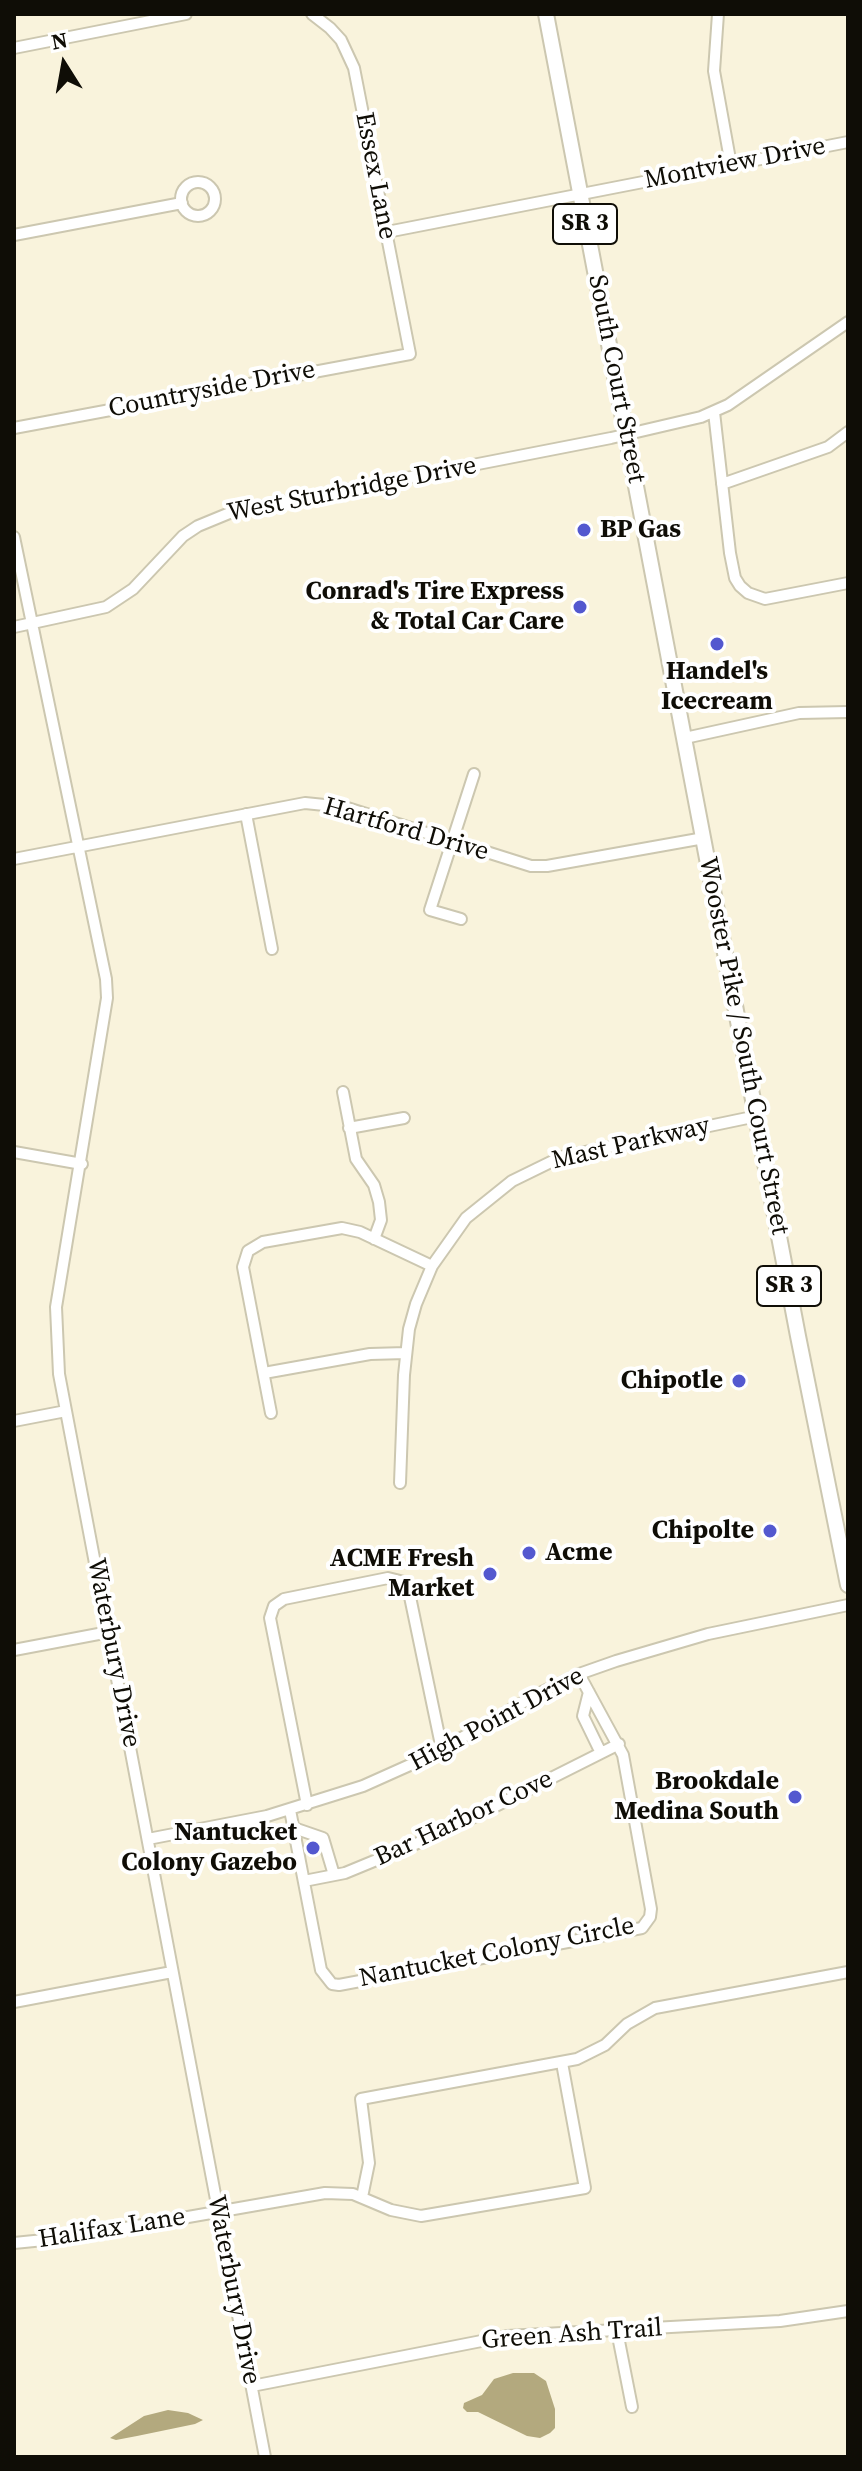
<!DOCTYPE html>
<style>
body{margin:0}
#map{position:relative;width:862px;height:2471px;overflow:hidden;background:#f9f3dc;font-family:"Source Serif 4",serif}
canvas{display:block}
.frame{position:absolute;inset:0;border:16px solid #0f0d06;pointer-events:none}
.north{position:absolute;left:24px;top:24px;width:80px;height:80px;-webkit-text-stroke:6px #fff;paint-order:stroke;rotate:349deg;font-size:22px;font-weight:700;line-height:32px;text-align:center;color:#0f0d06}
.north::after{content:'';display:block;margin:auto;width:28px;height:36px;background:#0f0d06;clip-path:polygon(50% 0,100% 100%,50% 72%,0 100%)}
</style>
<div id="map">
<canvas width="862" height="2471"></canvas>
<div class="frame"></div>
<div class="north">N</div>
</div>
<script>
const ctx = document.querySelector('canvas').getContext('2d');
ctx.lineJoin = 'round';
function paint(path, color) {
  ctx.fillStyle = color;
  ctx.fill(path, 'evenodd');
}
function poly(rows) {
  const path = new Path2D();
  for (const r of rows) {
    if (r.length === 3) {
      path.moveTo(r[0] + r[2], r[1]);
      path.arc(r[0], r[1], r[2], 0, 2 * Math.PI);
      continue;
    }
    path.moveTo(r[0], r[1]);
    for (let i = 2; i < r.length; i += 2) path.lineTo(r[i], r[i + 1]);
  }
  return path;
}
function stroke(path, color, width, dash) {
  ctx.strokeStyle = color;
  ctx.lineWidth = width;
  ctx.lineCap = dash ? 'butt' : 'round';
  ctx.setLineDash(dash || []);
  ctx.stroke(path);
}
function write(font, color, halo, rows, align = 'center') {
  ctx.font = font + ' "Source Serif 4",serif';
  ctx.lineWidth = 8;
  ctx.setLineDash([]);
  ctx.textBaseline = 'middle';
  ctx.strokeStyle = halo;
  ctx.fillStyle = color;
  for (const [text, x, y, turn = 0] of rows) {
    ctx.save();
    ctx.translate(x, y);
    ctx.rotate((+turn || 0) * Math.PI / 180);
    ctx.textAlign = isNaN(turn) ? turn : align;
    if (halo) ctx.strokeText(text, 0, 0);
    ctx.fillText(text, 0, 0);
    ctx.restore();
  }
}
paint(poly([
 [513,2373,534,2373,546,2381,555,2409,555,2428,550,2433,540,2438,527,2436,478,2412,467,2412,463,2408,464,2403,482,2395,494,2379],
 [168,2410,188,2413,203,2420,195,2424,137,2436,116,2440,110,2438,144,2416]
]), '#b3a97e');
const minor = poly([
 [718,14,714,71,731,165],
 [14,48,186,14],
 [198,199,17],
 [387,232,848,142],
 [14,235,182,203],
 [714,412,730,553,735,578,740,586,748,593,765,599,848,583],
 [14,428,410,354,354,68,341,40,330,28,312,14],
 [722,484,828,447,848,432],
 [14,537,106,979,107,998,56,1307,59,1374,265,2457],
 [14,627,106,607,133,589,183,536,198,526,232,512,611,438,701,417,728,405,848,322],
 [685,738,799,713,848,712],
 [246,814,272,949],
 [14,859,305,803,344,807,531,866,547,866,704,838],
 [461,919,430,910,474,774],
 [343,1092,356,1159,374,1185,379,1202,381,1220,374,1239],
 [349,1128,404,1118],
 [14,1152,82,1164],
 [264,1373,370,1354,406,1353],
 [271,1413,243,1267,248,1251,263,1242,342,1228,360,1232,432,1266],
 [14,1421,66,1411],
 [400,1483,404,1375,409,1329,416,1304,432,1266,466,1218,512,1181,561,1157,757,1116],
 [14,1650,109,1632],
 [589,1692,583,1716,601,1753],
 [307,1805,270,1618,274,1606,284,1599,388,1578,404,1582,409,1592,442,1750],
 [290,1810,321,1970,332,1984,339,1985,642,1928,650,1917,651,1909,623,1755,579,1674],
 [294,1828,323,1838,334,1875],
 [148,1839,267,1816,363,1786,430,1756,536,1695,579,1674,616,1661,708,1634,848,1605],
 [304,1881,345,1873,442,1833,619,1744],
 [14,2002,172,1972],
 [362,2197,369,2163,361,2099,577,2059,605,2045,627,2024,655,2008,848,1972],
 [14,2243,74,2237,325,2193,353,2194,391,2210,421,2216,585,2188,562,2063],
 [617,2331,632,2407],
 [252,2386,507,2336,780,2321,848,2311]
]);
const major = poly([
 [546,14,798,1336,848,1585]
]);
stroke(minor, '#ccc7b0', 14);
stroke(major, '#ccc7b0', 18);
stroke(minor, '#fff', 10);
stroke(major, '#fff', 14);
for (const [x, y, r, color] of [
 [584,530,8,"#5358cf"],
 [580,607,8,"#5358cf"],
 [717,644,8,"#5358cf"],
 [739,1381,8,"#5358cf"],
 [770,1531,8,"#5358cf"],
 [529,1553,8,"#5358cf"],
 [490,1574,8,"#5358cf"],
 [795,1797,8,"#5358cf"],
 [313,1848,8,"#5358cf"]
]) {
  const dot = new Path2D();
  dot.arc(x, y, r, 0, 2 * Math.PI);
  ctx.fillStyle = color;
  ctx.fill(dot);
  stroke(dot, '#fff', 3);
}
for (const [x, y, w] of [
 [585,224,64],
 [789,1286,64]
]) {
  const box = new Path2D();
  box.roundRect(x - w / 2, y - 20, w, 40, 6);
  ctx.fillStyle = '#fff';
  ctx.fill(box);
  stroke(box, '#0f0d06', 2);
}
write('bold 24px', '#0f0d06', null, [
 ["SR 3",585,224],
 ["SR 3",789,1286]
]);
write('26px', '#0f0d06', '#fff', [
 ["Montview Drive",735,164,-11],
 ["Essex Lane",375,176,79],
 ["South Court Street",616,379,79],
 ["Countryside Drive",212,390,-11],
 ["West Sturbridge Drive",352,490,-11],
 ["Hartford Drive",406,830,16],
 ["Wooster Pike / South Court Street",743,1046,79],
 ["Mast Parkway",631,1144,-13],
 ["Waterbury Drive",113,1653,79],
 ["High Point Drive",497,1720,-28],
 ["Bar Harbor Cove",464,1819,-25],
 ["Nantucket Colony Circle",497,1953,-11],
 ["Halifax Lane",112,2229,-9],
 ["Waterbury Drive",233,2290,79],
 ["Green Ash Trail",572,2335,-4]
]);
write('bold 26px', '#0f0d06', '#fff', [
 ["BP Gas",600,530,"left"],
 ["Conrad's Tire Express",564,592],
 ["& Total Car Care",564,622],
 ["Handel's",717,672,"center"],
 ["Icecream",717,702,"center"],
 ["Chipotle",723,1381],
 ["Chipolte",754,1531],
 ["Acme",545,1553,"left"],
 ["ACME Fresh",474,1559],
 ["Market",474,1589],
 ["Brookdale",779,1782],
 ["Medina South",779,1812],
 ["Nantucket",297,1833],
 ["Colony Gazebo",297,1863]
], 'right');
</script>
